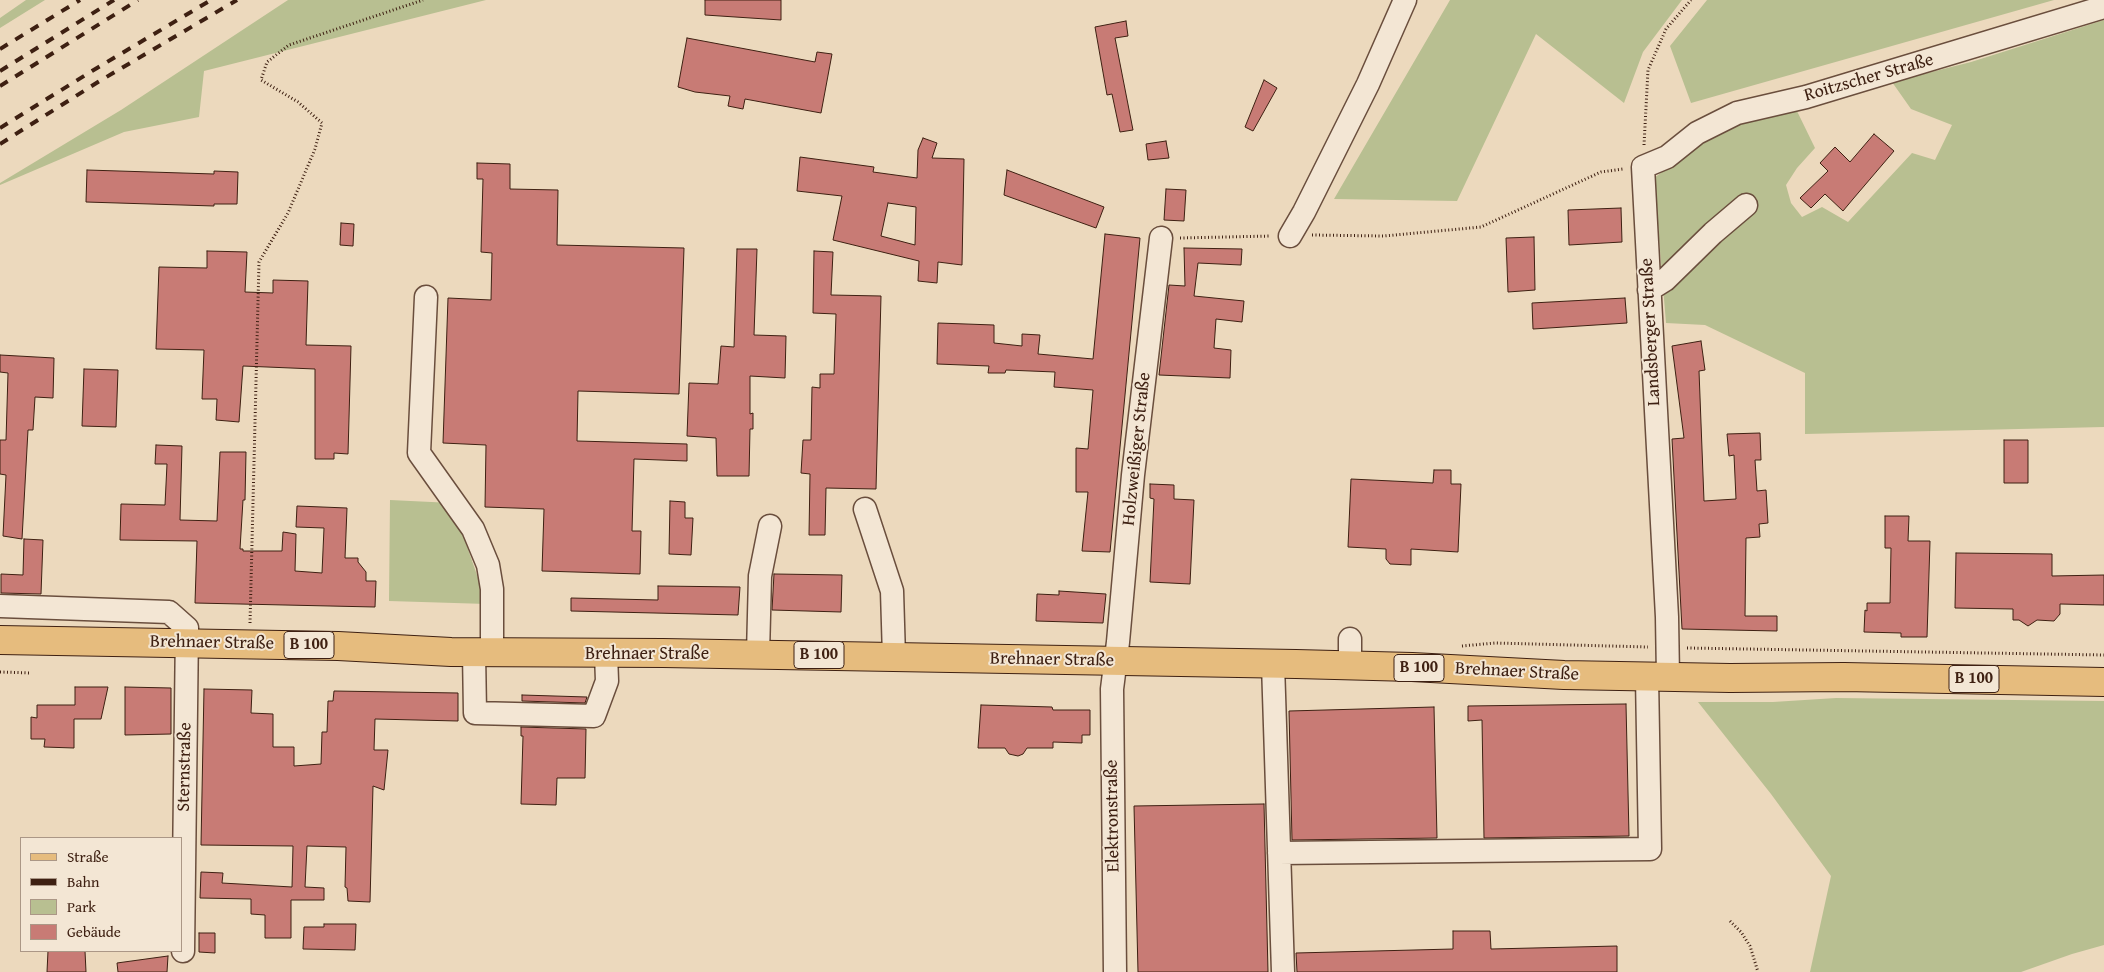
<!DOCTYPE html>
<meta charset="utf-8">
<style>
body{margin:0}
#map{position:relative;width:2104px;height:972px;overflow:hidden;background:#ecd9bd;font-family:"Gentium Book Plus",serif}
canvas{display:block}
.legend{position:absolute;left:20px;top:837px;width:162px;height:115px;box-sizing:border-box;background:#f3e6d4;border:1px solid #ab9786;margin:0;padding:6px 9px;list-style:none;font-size:15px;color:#3e2012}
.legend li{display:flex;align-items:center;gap:10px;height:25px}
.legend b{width:25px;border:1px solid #ab9786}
</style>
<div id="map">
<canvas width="2104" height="972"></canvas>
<ul class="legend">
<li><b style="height:6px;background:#e6bc7e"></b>Straße</li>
<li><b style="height:6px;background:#3e2012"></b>Bahn</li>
<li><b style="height:14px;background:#b8bf91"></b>Park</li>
<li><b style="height:14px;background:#c87b75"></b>Gebäude</li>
</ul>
</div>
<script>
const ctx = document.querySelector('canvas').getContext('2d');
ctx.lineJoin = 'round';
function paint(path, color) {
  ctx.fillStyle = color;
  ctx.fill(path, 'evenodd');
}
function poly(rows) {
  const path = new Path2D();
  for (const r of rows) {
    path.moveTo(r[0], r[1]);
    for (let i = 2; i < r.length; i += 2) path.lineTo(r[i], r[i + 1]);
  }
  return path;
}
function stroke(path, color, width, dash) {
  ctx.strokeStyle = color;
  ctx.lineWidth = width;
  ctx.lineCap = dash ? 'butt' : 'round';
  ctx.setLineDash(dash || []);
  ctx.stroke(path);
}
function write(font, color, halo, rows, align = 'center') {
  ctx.font = font + ' "Gentium Book Plus",serif';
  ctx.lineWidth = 4;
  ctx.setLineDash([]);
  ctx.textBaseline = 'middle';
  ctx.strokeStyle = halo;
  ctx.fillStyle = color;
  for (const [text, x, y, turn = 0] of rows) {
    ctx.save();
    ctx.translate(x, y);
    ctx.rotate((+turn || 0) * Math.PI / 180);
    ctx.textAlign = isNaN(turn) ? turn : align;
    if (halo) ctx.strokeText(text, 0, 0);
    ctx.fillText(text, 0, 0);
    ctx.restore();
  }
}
paint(poly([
 [26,0,45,0,0,28,0,18],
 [288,0,486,0,204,71,199,117,124,132,0,185,0,183,121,110],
 [1450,0,1682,0,1643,52,1624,103,1536,34,1457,201,1334,199],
 [1707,0,2054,0,1691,103,1670,46],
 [2104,20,2104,427,1805,434,1805,373,1705,325,1666,323,1654,178,1692,150,1735,125,1795,107,1815,148,1797,168,1786,185,1791,203,1802,217,1822,207,1848,222,1912,153,1935,160,1952,125,1911,109,1892,82,1971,62],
 [390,500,452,503,487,604,389,601],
 [1836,698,2104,701,2104,945,2072,954,2021,972,1810,972,1831,876,1771,794,1698,702,1773,702]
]), '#b8bf91');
const building = poly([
 [705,0,781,0,781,20,705,15,705,0],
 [1126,21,1128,36,1115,38,1133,130,1120,132,1112,94,1107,95,1095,27,1126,21],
 [687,38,815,62,817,52,832,54,821,113,745,99,743,109,728,106,730,96,695,92,678,87,687,38],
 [1264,80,1277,88,1253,131,1245,127,1264,80],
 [1874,134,1894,151,1853,199,1843,211,1825,194,1811,208,1800,198,1828,171,1820,163,1835,147,1850,162,1874,134],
 [923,138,937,143,932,158,964,159,962,265,938,262,937,283,918,281,919,261,833,240,842,196,797,191,800,157,874,167,873,172,917,178,918,150,923,138],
 [888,203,916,207,915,245,881,236,888,203],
 [1166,141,1169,158,1148,160,1146,144,1166,141],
 [477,163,510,164,510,189,558,190,557,245,684,248,679,394,578,391,577,441,687,444,687,461,634,459,632,531,641,531,640,574,542,571,544,509,485,507,486,445,443,443,448,298,491,300,492,253,481,252,483,179,477,179,477,163],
 [87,170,214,174,214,171,238,172,237,204,214,204,214,206,86,202,87,170],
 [1007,170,1104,207,1096,228,1004,195,1007,170],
 [1166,189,1186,190,1184,221,1164,220,1166,189],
 [1621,208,1622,242,1569,245,1568,210,1621,208],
 [341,223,354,224,353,246,340,245,341,223],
 [1105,234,1140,238,1110,552,1082,551,1088,492,1076,492,1076,448,1088,449,1093,390,1054,387,1055,372,1006,370,1005,373,988,373,989,366,937,364,938,323,994,325,994,343,1022,346,1022,334,1040,335,1038,354,1093,359,1105,234],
 [1534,237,1535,290,1508,292,1506,238,1534,237],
 [1184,248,1242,249,1241,265,1198,263,1194,296,1244,301,1242,322,1216,319,1214,348,1231,350,1230,378,1159,375,1169,285,1185,286,1184,248],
 [737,249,757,249,754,335,786,336,785,378,750,376,750,414,753,413,753,429,750,429,749,476,717,476,716,438,687,436,689,383,718,384,721,346,734,347,737,249],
 [207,251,247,252,245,292,273,293,273,280,308,281,306,345,351,346,348,454,334,453,334,459,315,459,315,369,243,366,239,422,216,420,217,399,202,399,204,350,156,349,159,267,207,268,207,251],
 [814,251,833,252,831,295,881,296,876,489,826,488,825,535,809,535,810,474,801,473,803,440,811,440,812,387,820,388,820,374,834,374,836,314,813,313,814,251],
 [1625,298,1627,323,1533,329,1532,303,1625,298],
 [1701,341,1705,370,1699,371,1704,501,1736,499,1734,455,1729,456,1727,434,1760,433,1761,460,1755,460,1757,491,1766,490,1768,523,1759,524,1760,537,1746,538,1745,616,1777,616,1777,631,1682,629,1672,439,1684,438,1672,346,1701,341],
 [0,355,54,358,53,398,35,397,33,430,28,430,22,539,3,536,6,475,0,474,0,440,6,440,8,373,0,372,0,355],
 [84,369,118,370,116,427,82,426,84,369],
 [2004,440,2028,440,2028,483,2004,483,2004,440],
 [156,445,182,446,180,520,217,521,220,452,246,452,245,500,243,500,240,549,243,549,243,551,282,551,283,532,296,534,295,571,322,573,324,528,296,527,297,506,347,508,345,558,358,558,358,562,366,572,366,581,376,581,375,607,195,603,197,541,120,540,121,504,165,505,167,464,155,464,156,445],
 [1434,470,1451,470,1451,484,1461,484,1458,552,1411,549,1411,565,1390,564,1386,559,1386,549,1348,547,1351,479,1433,483,1434,470],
 [1150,484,1174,485,1174,499,1194,500,1190,584,1150,582,1154,499,1150,498,1150,484],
 [670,501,685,502,685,518,693,518,691,555,669,554,670,501],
 [1885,516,1909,516,1908,541,1930,541,1927,637,1901,637,1901,633,1864,632,1865,610,1867,611,1867,603,1890,603,1891,548,1885,548,1885,516],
 [24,539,43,540,41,594,1,593,1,574,23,575,24,539],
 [1956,553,2052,554,2052,576,2104,575,2104,605,2060,604,2060,614,2054,621,2037,620,2028,626,2019,620,2013,620,2013,609,1955,608,1956,553],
 [774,574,842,575,841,612,772,610,774,574],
 [658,586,740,587,738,615,571,611,571,598,658,600,658,586],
 [1059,591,1106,594,1103,623,1036,621,1037,594,1059,595,1059,591],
 [75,687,108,687,101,719,74,719,74,748,44,747,45,739,31,739,31,717,37,718,37,705,75,705,75,687],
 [125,687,171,688,171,734,125,735,125,687],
 [204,689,252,690,251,713,273,714,273,747,294,747,294,766,321,764,322,732,327,732,328,701,333,701,334,691,458,693,458,721,375,719,374,750,388,750,384,790,373,786,370,902,348,901,347,888,345,887,346,847,307,846,305,887,324,888,324,900,291,900,291,938,265,938,265,915,251,914,251,899,200,898,201,872,223,873,222,883,292,887,293,846,201,845,204,689],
 [522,695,587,697,585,703,522,701,522,695],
 [1626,704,1629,836,1484,838,1482,720,1468,721,1468,706,1626,704],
 [981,705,1052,707,1053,710,1090,710,1090,735,1082,735,1082,743,1053,742,1053,748,1027,748,1023,754,1018,756,1009,754,1005,748,978,748,981,705],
 [1434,707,1437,838,1292,840,1289,711,1434,707],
 [521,727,586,729,585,778,557,778,556,805,521,804,523,736,521,736,521,727],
 [1264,804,1268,972,1138,972,1134,806,1264,804],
 [324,924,356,924,355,950,303,949,304,927,324,927,324,924],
 [1453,931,1490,931,1491,949,1617,946,1617,972,1297,972,1296,953,1453,949,1453,931],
 [199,933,215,933,215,953,199,952,199,933],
 [48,951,85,951,86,972,47,972,48,951],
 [168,956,167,972,118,972,117,963,168,956]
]);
paint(building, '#c87b75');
stroke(building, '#3e2012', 1);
const minor = poly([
 [1290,236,1304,212,1368,84,1405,0],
 [1649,290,1665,280,1713,233,1746,205],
 [426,297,419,453,473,529,488,565,492,589,492,653],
 [865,509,892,591,894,657],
 [0,606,169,612,187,628,183,951],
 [1350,639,1350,666],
 [474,652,475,713,594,716,607,681,606,654],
 [758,654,760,576,770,526],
 [1273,664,1283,972],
 [1668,677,1667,617,1643,167,1667,157,1697,133,1737,113,1806,97,2104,7],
 [1279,853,1650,849,1647,677],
 [1115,972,1112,689,1118,642,1133,475,1161,238]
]);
const major = poly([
 [0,640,338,646,451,652,663,653,1296,664,1412,667,1564,675,1730,678,1844,677,2104,682]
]);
stroke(minor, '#6a4e3d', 25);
stroke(major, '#3e2012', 30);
stroke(poly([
 [1644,145,1648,70,1666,29,1691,0],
 [1312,235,1384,236,1481,227,1601,172,1623,169],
 [1180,238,1271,236],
 [250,623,259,262,288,213,315,149,322,123,298,102,261,80,267,62,289,45,423,0],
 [1462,646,1495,643,1648,647],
 [1687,648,2104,655],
 [0,672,31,673],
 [1730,921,1741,932,1750,946,1758,972]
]), '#3e2012', 3, [1, 2.5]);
stroke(minor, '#f3e6d4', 22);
stroke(major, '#e6bc7e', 28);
stroke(poly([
 [0,49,80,0],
 [0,71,114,0],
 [0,86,138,0],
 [0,128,92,71,211,0],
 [0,144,98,82,237,0]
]), '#3e2012', 4, [9, 9]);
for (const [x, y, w] of [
 [309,645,50],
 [819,655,50],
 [1419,668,50],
 [1974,679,50]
]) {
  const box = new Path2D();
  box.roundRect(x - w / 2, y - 13.5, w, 27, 4);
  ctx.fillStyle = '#f3e6d4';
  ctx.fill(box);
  stroke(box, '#3e2012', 1);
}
write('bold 16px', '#3e2012', null, [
 ["B 100",309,645],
 ["B 100",819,655],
 ["B 100",1419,668],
 ["B 100",1974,679]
]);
write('18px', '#3e2012', '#f3e6d4', [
 ["Roitzscher Straße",1869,78,-16],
 ["Landsberger Straße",1651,332,-93],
 ["Holzweißiger Straße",1137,449,-84],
 ["Brehnaer Straße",212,643,1],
 ["Brehnaer Straße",647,654],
 ["Brehnaer Straße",1052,660,1],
 ["Brehnaer Straße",1517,672,3],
 ["Sternstraße",185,767,-89],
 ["Elektronstraße",1113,816,-91]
]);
</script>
